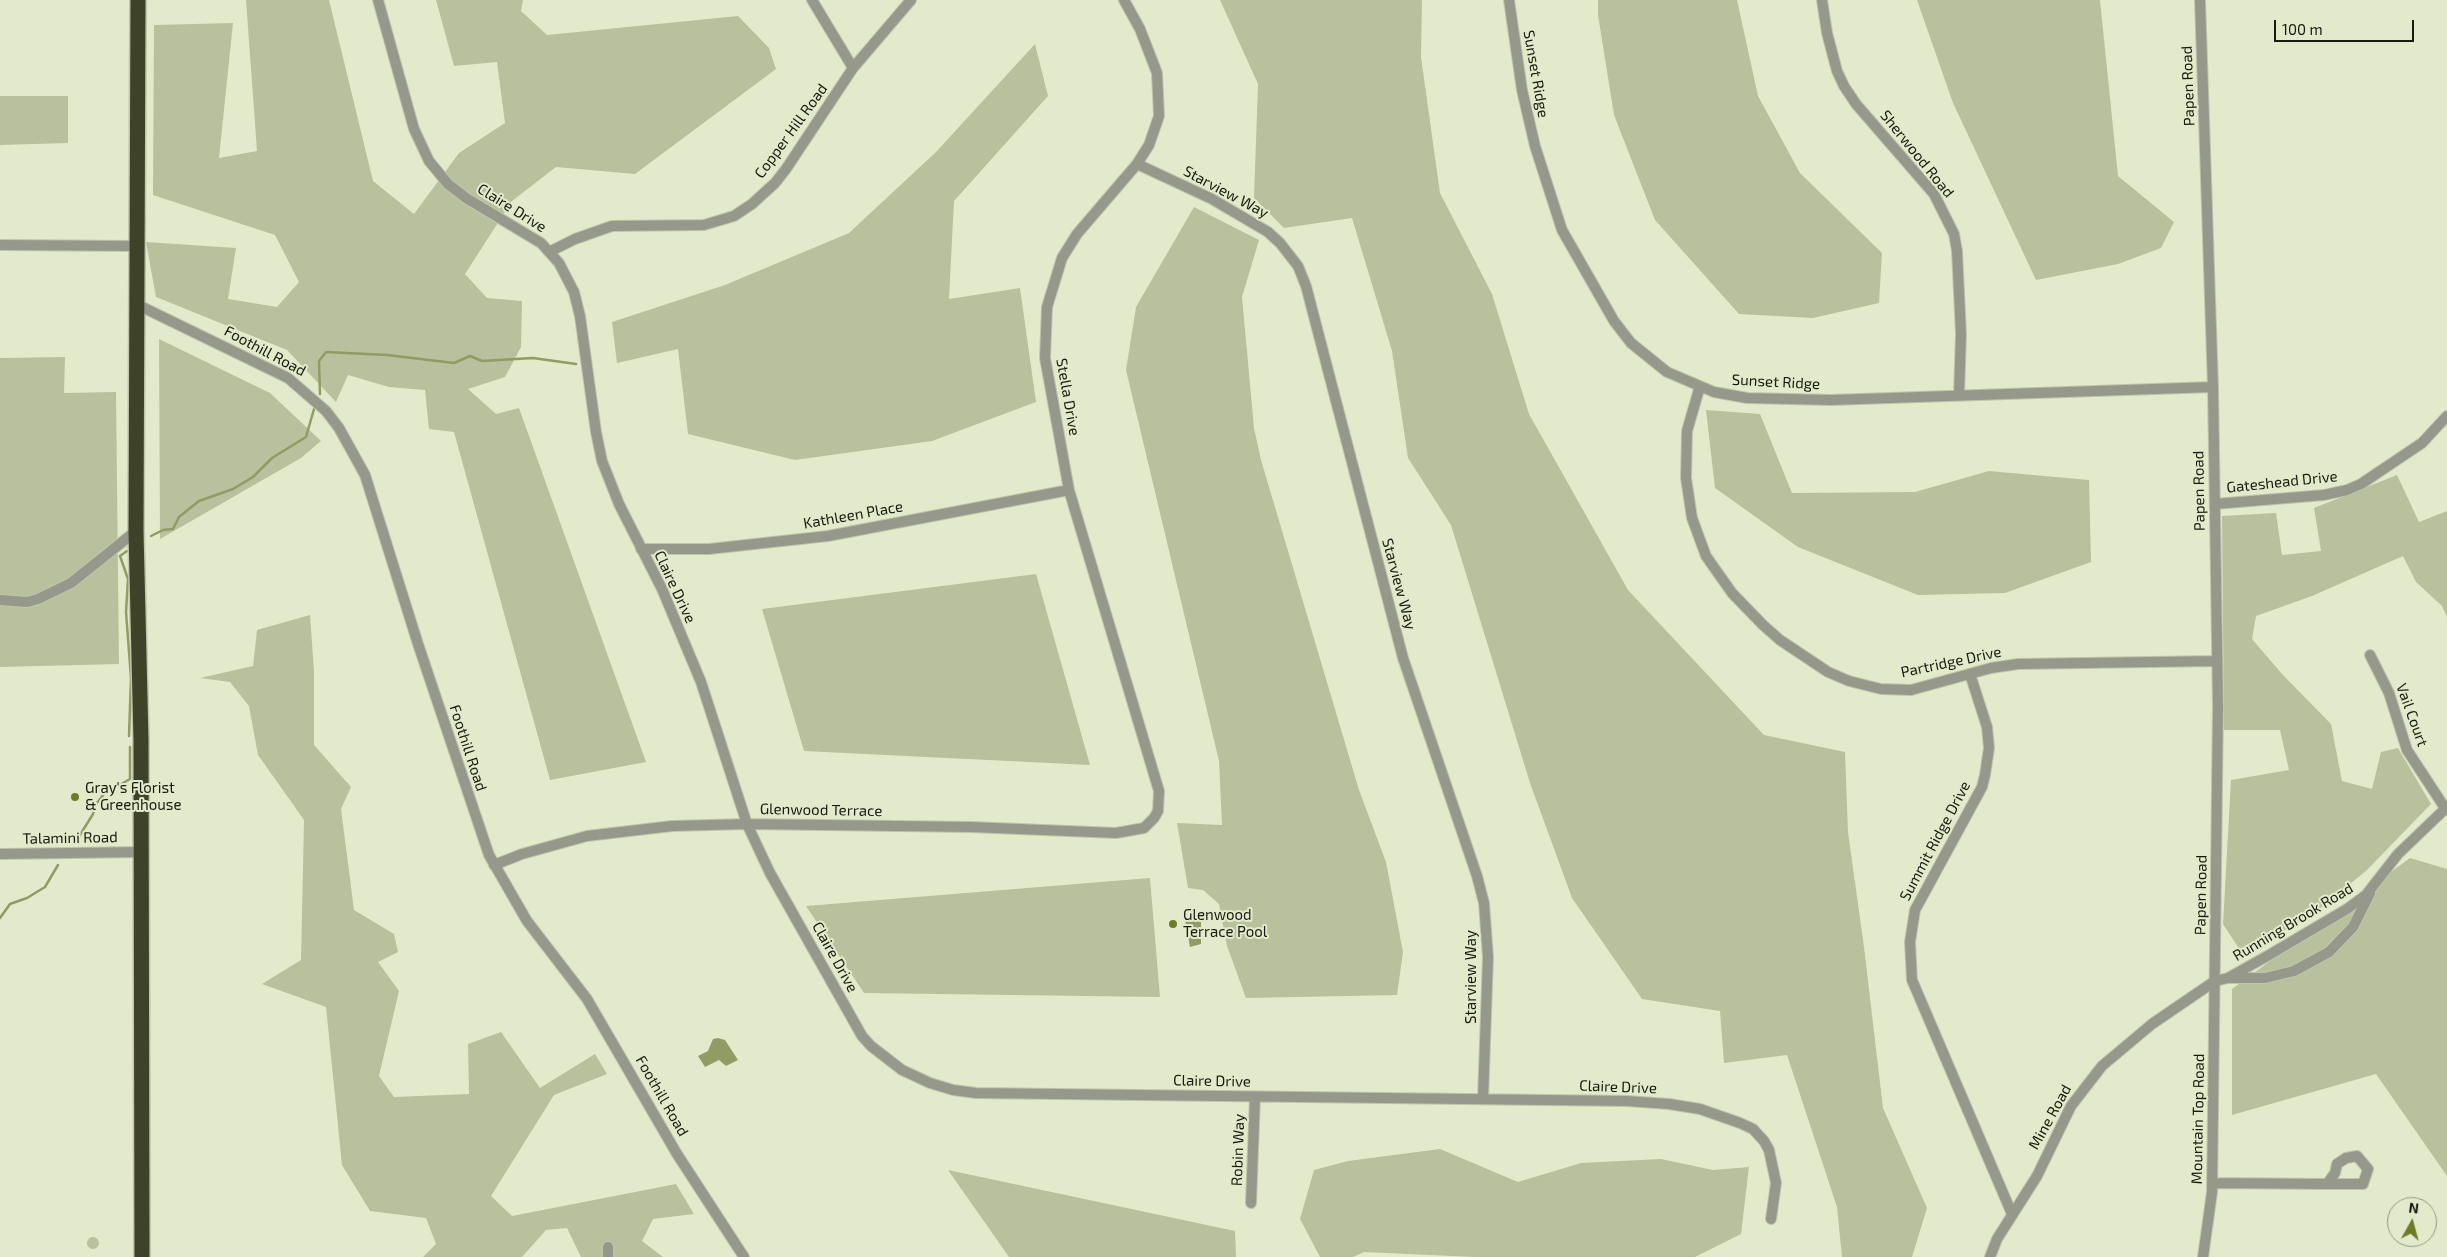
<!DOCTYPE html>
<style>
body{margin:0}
#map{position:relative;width:2447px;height:1257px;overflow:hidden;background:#e3eacb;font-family:"Exo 2",sans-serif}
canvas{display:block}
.north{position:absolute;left:2387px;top:1197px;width:50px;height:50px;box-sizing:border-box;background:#e3eacb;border:1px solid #929780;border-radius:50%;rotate:7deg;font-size:14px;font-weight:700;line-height:20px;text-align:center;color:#181a0f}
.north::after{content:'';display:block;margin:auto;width:18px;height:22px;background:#6e7b27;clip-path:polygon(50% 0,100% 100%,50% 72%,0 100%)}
.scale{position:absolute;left:2274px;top:20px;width:140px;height:22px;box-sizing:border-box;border:2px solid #181a0f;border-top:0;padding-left:6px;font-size:15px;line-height:18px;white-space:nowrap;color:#181a0f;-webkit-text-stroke:4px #e3eacb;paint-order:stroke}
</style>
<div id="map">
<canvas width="2447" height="1257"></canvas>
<div class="north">N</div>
<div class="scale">100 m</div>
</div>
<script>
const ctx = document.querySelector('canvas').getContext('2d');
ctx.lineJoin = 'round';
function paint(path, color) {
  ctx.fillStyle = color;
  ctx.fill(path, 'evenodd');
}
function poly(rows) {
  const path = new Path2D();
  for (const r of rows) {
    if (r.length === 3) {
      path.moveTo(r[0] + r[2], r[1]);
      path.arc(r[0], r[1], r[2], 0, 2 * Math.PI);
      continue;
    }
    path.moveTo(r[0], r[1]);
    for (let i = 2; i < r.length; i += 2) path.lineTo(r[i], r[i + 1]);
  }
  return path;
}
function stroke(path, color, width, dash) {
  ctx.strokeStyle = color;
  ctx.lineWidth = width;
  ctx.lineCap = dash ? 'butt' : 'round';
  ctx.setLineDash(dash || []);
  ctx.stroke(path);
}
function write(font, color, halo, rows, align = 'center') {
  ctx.font = font + ' "Exo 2",sans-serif';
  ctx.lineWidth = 4;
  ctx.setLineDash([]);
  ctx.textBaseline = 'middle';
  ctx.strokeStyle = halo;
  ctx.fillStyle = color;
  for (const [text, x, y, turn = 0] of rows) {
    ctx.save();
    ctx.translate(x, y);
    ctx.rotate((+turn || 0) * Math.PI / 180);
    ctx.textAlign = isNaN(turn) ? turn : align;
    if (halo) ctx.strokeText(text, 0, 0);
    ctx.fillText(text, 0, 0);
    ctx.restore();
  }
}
paint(poly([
 [246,0,329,0,373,181,414,214,459,153,505,123,497,62,454,66,436,0,523,0,521,11,547,35,738,16,769,48,776,69,635,174,556,167,512,201,465,274,487,298,522,301,521,347,505,377,468,389,496,414,519,408,646,762,550,780,454,432,429,429,425,390,389,387,348,375,336,402,287,350,156,297,146,242,236,248,228,299,277,307,299,282,275,235,153,195,154,25,233,23,219,158,257,151],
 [1220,0,1422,0,1421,57,1440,193,1492,294,1529,414,1628,590,1764,735,1845,752,1848,832,1864,947,1883,1108,1927,1208,1912,1257,1842,1257,1837,1207,1787,1055,1724,1063,1720,1011,1642,999,1572,898,1530,783,1451,525,1408,458,1392,351,1352,218,1284,228,1254,198,1258,84],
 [1598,0,1737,0,1758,96,1800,173,1882,253,1879,303,1813,318,1739,314,1655,220,1614,115,1598,15],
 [1917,0,2100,0,2118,176,2174,222,2161,248,2118,264,2036,280,1953,103],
 [1035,44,1048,96,954,201,949,299,1020,288,1036,402,932,441,795,460,688,434,678,349,617,363,612,322,725,285,849,233,936,152],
 [0,96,68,96,68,143,0,145],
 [1194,207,1259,240,1242,297,1254,428,1261,460,1359,790,1386,862,1403,952,1397,995,1246,998,1227,946,1219,904,1203,890,1188,888,1177,823,1222,825,1219,761,1126,370,1136,307],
 [159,339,270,393,321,441,301,458,160,539],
 [65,357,64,393,116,392,119,664,0,667,0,358],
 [1706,410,1760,414,1792,493,1915,492,1989,471,2089,480,2091,562,2005,593,1918,595,1798,547,1715,488],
 [2397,475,2419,522,2447,511,2447,617,2442,606,2416,582,2403,556,2312,596,2256,616,2252,639,2282,674,2331,724,2342,781,2372,789,2381,752,2398,748,2431,804,2367,870,2311,916,2242,953,2223,924,2231,780,2289,770,2280,730,2224,730,2222,516,2276,513,2282,555,2321,551,2314,508],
 [1036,574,1090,765,804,751,762,609],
 [310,615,314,671,314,745,351,787,341,809,354,910,394,934,398,952,378,962,399,991,379,1076,394,1097,469,1094,468,1044,501,1032,540,1088,595,1054,607,1074,554,1095,491,1196,512,1216,676,1184,694,1214,653,1219,642,1241,663,1257,581,1257,567,1228,546,1230,522,1257,423,1257,436,1244,426,1218,370,1211,342,1165,326,1007,262,984,301,960,304,820,258,755,249,706,230,682,200,678,253,666,257,630],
 [2410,858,2447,869,2447,1176,2376,1074,2232,1115,2232,989],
 [1150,878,1160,997,864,993,806,906],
 [1440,1149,1518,1182,1581,1163,1661,1159,1713,1170,1749,1167,1741,1234,1695,1257,1474,1257,1364,1252,1353,1257,1320,1257,1300,1219,1314,1170,1348,1161],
 [948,1170,1235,1231,1236,1257,1009,1257],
 [93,1243,6]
]), '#b9c09e');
paint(poly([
 [1201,919,1201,944,1190,947,1185,920],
 [718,1038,725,1040,738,1060,726,1066,719,1060,705,1067,698,1056,708,1051,713,1039]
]), '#919b64');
stroke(poly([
 [320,394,319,361,326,352,387,355,454,363,470,356,482,361,533,358,576,364],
 [151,536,163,530,173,529,179,517,199,501,233,489,253,477,272,458,306,437,314,409],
 [127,551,120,556,128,579,126,612,131,678,129,736],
 [75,843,93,814,96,804,104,794,130,779,130,747],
 [0,918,10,904,27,898,45,887,58,865]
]), '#919b64', 2.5);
const minor = poly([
 [378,0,414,129,429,161,448,184,466,198,541,243,559,263,574,292,580,316,596,432,602,461,619,504,662,589,701,682,747,824,770,873,862,1036,871,1046,902,1070,930,1083,953,1090,976,1093,1627,1101,1669,1104,1700,1109,1740,1123,1753,1129,1764,1141,1769,1150,1776,1183,1771,1219],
 [812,0,853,68],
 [1509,0,1522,90,1535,146,1562,230,1614,321,1631,343,1667,372,1714,392,1747,398,1831,400,2213,387],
 [1822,0,1827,33,1837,71,1844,86,1856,104,1934,194,1954,234,1957,251,1961,334,1959,395],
 [2200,0,2213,387,2218,707,2212,1192,2203,1257],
 [1137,164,1212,199,1268,232,1280,243,1298,266,1306,286,1403,658,1477,876,1484,903,1488,957,1483,1099],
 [0,245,137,246],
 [549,252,575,239,612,226,704,225,734,216,752,204,775,183,786,169,853,68,911,0],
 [136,304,288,378,326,411,339,428,365,475,418,644,489,855,527,921,587,999,677,1154,744,1257],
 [1700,386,1687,431,1686,478,1692,518,1706,556,1732,593,1763,625,1780,640,1828,672,1849,681,1881,689,1911,690,1991,668,2018,664,2217,661],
 [2215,504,2324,495,2347,490,2361,484,2422,443,2447,416],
 [641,549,709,549,828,536,1069,490],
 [0,600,27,602,38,599,71,583,136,531],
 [2370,655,2389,693,2407,750,2445,808],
 [1970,674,1987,727,1989,748,1985,775,1982,787,1915,910,1910,942,1912,980,2012,1214],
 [0,854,141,852],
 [494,865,522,854,587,836,672,826,747,824,971,827,1116,833,1144,828,1154,818,1158,811,1159,791,1069,490,1045,358,1047,307,1062,258,1077,234,1137,164,1149,145,1159,116,1157,73,1140,29,1124,0],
 [2228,978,2265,978,2294,971,2329,952,2353,927,2370,893],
 [2212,1183,2327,1184,2363,1184,2368,1169,2357,1156,2346,1158,2337,1164,2335,1173,2327,1184],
 [1251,1203,1255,1097],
 [608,1257,608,1247],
 [1990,1257,1997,1239,2037,1176,2071,1106,2102,1066,2152,1024,2215,981,2228,978,2269,955,2347,909,2366,895,2398,854,2447,807]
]);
const highway = poly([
 [138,0,136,531,141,740,142,1257]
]);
stroke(minor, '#bec5a9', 12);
stroke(highway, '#bec5a9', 18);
stroke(minor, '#95988b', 10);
stroke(highway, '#3e4229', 15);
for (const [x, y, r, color] of [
 [75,797,5,"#6e7b27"],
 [1173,924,5,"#6e7b27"]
]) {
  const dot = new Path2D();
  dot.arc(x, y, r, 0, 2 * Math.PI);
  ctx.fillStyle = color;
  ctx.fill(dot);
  stroke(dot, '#e3eacb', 2);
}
write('15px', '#181a0f', '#e3eacb', [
 ["Sunset Ridge",1536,74,80],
 ["Papen Road",2188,86,-92],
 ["Copper Hill Road",791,131,-54],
 ["Sherwood Road",1917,154,51],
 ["Starview Way",1226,192,28],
 ["Claire Drive",512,208,32],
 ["Foothill Road",265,351,28],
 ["Sunset Ridge",1776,382,3],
 ["Stella Drive",1068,397,80],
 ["Gateshead Drive",2282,482,-6],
 ["Papen Road",2199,491,-91],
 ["Kathleen Place",853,515,-10],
 ["Starview Way",1399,584,75],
 ["Claire Drive",675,587,65],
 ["Partridge Drive",1951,662,-12],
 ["Vail Court",2412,715,70],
 ["Foothill Road",468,748,72],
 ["Glenwood Terrace",821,810,1],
 ["Talamini Road",70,838,-1],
 ["Summit Ridge Drive",1935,841,-62],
 ["Papen Road",2201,895,-89],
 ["Running Brook Road",2293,922,-31],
 ["Claire Drive",835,957,61],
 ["Starview Way",1471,977,-90],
 ["Claire Drive",1212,1081,1],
 ["Claire Drive",1618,1087,2],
 ["Foothill Road",662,1096,60],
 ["Mine Road",2050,1117,-61],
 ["Mountain Top Road",2198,1119,-89],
 ["Robin Way",1238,1150,-88]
]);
write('15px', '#181a0f', '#e3eacb', [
 ["Gray's Florist",85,788],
 ["& Greenhouse",85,805],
 ["Glenwood",1183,915],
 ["Terrace Pool",1183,932]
], 'left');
</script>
